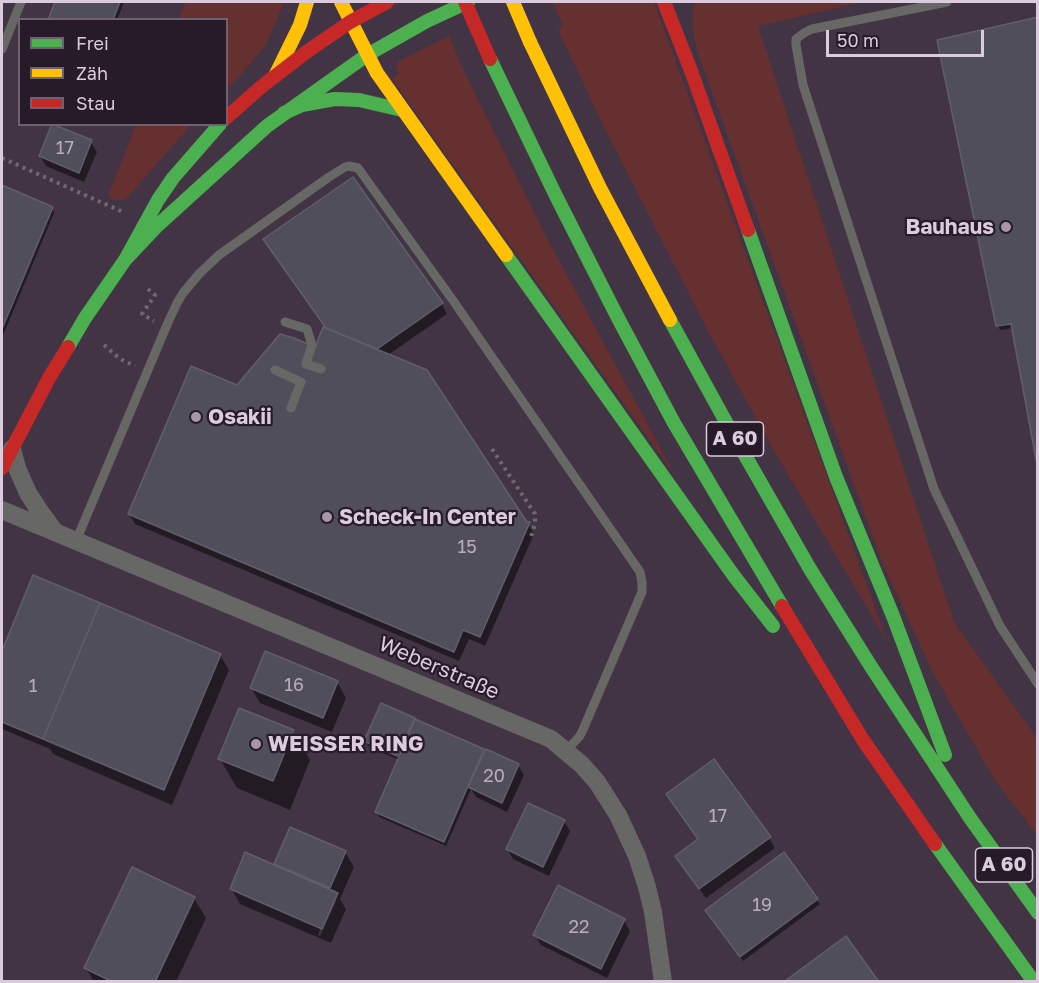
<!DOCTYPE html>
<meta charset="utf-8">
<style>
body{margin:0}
#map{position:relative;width:1039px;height:983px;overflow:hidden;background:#433445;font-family:"Golos Text",sans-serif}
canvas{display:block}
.frame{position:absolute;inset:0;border:3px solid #dccbdd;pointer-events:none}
.legend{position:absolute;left:18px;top:18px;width:210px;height:108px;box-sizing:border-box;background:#271b29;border:2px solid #6f6171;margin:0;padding:8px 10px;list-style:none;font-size:18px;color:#dccbdd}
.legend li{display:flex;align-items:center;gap:12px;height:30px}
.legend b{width:30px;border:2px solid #6f6171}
.scale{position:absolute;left:826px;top:30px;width:158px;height:27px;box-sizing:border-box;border:3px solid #dccbdd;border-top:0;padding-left:8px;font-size:18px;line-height:21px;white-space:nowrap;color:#dccbdd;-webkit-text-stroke:4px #271b29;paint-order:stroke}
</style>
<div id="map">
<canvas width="1039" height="983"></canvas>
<div class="frame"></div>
<ul class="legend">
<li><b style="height:8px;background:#4caf50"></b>Frei</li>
<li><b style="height:8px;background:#ffc107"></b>Zäh</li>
<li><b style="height:8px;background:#c62828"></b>Stau</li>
</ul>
<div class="scale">50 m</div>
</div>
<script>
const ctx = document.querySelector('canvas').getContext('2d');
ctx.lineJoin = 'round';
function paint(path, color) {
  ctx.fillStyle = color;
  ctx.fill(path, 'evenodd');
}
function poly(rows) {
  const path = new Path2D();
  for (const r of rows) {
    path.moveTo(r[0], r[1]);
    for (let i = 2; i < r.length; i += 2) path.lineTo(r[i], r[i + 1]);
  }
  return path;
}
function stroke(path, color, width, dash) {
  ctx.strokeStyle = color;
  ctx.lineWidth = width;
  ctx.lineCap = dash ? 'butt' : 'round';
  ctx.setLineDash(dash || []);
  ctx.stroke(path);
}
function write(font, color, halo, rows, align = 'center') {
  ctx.font = font + ' "Golos Text",sans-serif';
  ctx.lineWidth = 4.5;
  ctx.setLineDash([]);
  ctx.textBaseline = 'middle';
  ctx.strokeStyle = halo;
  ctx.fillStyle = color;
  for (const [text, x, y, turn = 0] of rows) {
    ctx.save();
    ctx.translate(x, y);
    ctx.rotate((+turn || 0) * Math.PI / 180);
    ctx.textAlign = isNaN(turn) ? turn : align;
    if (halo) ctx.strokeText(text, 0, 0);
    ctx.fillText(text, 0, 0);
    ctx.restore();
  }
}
paint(poly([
 [186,2,284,2,274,27,265,46,238,78,227,88,226,20,179,19],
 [553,2,654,2,887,641,774,451,708,331,605,129,558,30,563,26],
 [694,2,863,2,758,26,954,622,1037,738,1037,835,994,779,932,671,882,562,697,51,692,23],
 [449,36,464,71,547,238,676,477,392,79,399,73,395,67,399,61],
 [136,125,191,125,126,199,122,200,114,200,108,196]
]), '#662f30');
paint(poly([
 [57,2,124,2,117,20,49,20],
 [1038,19,1013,328,1000,330,998,325],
 [91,142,97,152,84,182,46,166,40,156],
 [2,187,52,208,54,213,2,338],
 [271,250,442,304,447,314,388,355,528,524,534,534,485,646,469,639,459,661,135,524,129,514,237,387,316,349,328,331],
 [34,577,220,655,229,670,172,805,53,754,50,749,2,729,2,655],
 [337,682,346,698,332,732,260,703,251,688],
 [382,705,483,750,485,754,518,765,524,775,507,812,476,797,471,789,446,846,379,817,377,812,399,760,368,746,366,741],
 [293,731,310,760,290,810,237,788,220,759],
 [564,821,570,831,549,876,513,859,507,849],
 [291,829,345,852,354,867,340,899,346,909,331,943,240,904,231,888,275,867],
 [332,901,336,901,320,936,318,935],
 [769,838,775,848,706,898,683,866],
 [784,854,820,904,743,961,710,915],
 [559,887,624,921,630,931,607,978,541,945,535,935],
 [194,898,206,918,176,982,94,982,86,968]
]), '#0007');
const building = poly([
 [55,2,120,2,113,20,48,20,55,2],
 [1038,17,1038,470,1011,324,996,326,937,40,1038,17],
 [52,124,92,140,79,173,39,156,52,124],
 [353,177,443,303,377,349,326,328,263,239,353,177],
 [2,185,53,207,2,329,2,185],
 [323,327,427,370,527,522,530,522,480,637,463,630,454,652,128,514,191,366,237,385,280,334,294,338,315,347,323,327],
 [33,575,100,603,43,739,2,722,2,651,33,575],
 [100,603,221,654,164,790,43,739,100,603],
 [265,651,338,681,323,718,250,688,265,651],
 [381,703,415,718,397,756,364,741,381,703],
 [239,708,294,730,273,781,218,759,239,708],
 [415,719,484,749,444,842,375,812,415,719],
 [486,749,519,764,502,803,468,787,486,749],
 [714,759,771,837,699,889,675,856,698,839,666,794,714,759],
 [528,803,565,820,543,867,506,849,528,803],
 [290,827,346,851,330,888,274,864,290,827],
 [245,852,338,893,322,929,230,889,245,852],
 [784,852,818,899,740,957,705,910,784,852],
 [132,867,195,897,155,982,113,982,84,968,132,867],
 [558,885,625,919,601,969,533,935,558,885],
 [846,936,879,982,785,982,785,981,846,936]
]);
paint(building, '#514e5b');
stroke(building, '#615e6c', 1.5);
stroke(poly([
 [2,158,123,212],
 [148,289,155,295,142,314,154,321],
 [104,345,120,359,135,366],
 [492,449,535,514,535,524,530,540]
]), '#6e6a6e', 4, [3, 4.5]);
stroke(poly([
 [947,2,812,29,804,33,796,39,796,45,803,85,934,489,1000,626,1038,684],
 [2,49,21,2],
 [285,322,307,329,312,345,306,364,321,369],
 [275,370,301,382,291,408],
 [76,541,166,327,177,303,183,293,199,274,219,255,329,177,345,167,349,166,358,168,452,299,640,572,642,582,642,592,582,732,579,737,566,751]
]), '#676866', 9);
stroke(poly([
 [12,449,17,468,28,493,39,510,55,532],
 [2,510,551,739,582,765,597,782,618,815,637,856,647,887,653,912,663,982]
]), '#676866', 18);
stroke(poly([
 [490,59,557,198,618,318,674,423,782,606],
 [284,113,302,105,335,99,359,100,402,110],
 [748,230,836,477,893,616,945,755],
 [506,255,734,576,773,626],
 [125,260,157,226,267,126,367,55,427,21,468,2],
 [670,320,726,422,810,569,870,665,970,818,1038,913],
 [68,347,85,318,125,260,158,200,173,178,220,124],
 [935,844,1034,982]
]), '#4caf50', 14);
stroke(poly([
 [341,2,377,73,506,255],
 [530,42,600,188,670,320],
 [275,76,300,25,307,2]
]), '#ffc107', 14);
stroke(poly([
 [664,2,690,68,748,230],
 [226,118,261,87,305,53,350,22,387,2],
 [2,468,49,378,68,347],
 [782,606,863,740,935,844]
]), '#c62828', 14);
stroke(poly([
 [513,2,530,42]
]), '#ffc107', 14);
stroke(poly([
 [465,2,490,59]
]), '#c62828', 14);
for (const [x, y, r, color] of [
 [1006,227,6,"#a696a8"],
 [196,417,6,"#a696a8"],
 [327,517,6,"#a696a8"],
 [256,744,6,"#a696a8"]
]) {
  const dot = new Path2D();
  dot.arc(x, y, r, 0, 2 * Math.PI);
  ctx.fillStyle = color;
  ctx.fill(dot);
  stroke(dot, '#271b29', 2);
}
write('18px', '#b9acbc', null, [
 ["17",65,148],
 ["15",467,547],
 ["16",294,685],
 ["1",33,686],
 ["20",494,776],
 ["17",718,816],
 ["19",762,905],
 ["22",579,927]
]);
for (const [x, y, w] of [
 [735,439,57],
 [1004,865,57]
]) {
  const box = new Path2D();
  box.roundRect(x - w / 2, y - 17, w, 34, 4.5);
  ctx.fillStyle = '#271b29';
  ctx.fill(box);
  stroke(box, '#dccbdd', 1.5);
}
write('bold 20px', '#dccbdd', null, [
 ["A 60",735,439],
 ["A 60",1004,865]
]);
write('bold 21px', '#dccbdd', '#271b29', [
 ["Bauhaus",994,227,"right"],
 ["Osakii",208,417],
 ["Scheck-In Center",339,517],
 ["WEISSER RING",268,744]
], 'left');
write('21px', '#dccbdd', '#271b29', [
 ["Weberstraße",439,668,23]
]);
</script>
